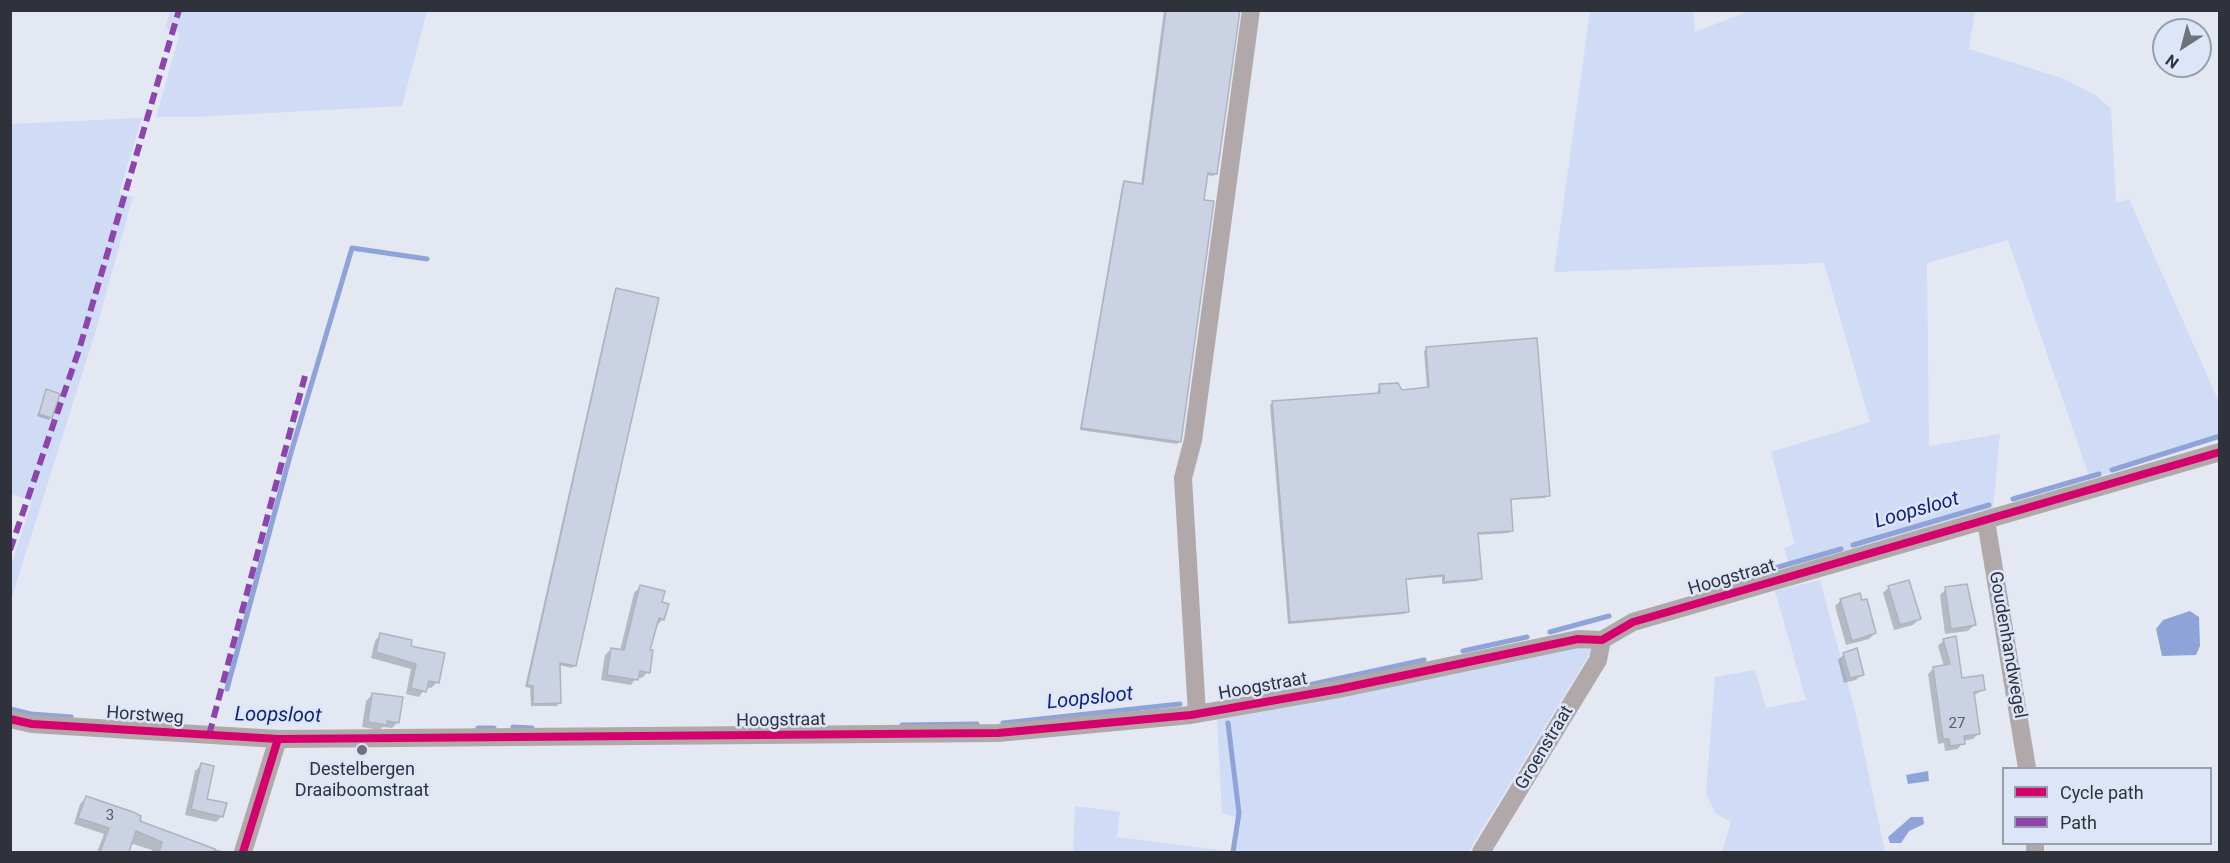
<!DOCTYPE html>
<style>
body{margin:0}
#map{position:relative;width:2230px;height:863px;overflow:hidden;background:#e3e8f3;font-family:Roboto,sans-serif}
canvas{display:block}
.frame{position:absolute;inset:0;border:12px solid #2f323a;pointer-events:none}
.legend{position:absolute;left:2002px;top:767px;width:210px;height:78px;box-sizing:border-box;background:#dde6f9;border:2px solid #979ead;margin:0;padding:8px 10px;list-style:none;font-size:18px;color:#2f323a}
.legend li{display:flex;align-items:center;gap:12px;height:30px}
.legend b{width:30px;border:2px solid #979ead}
.north{position:absolute;left:2152px;top:18px;width:60px;height:60px;box-sizing:border-box;background:#dde6f9;border:2px solid #979ead;border-radius:50%;rotate:216deg;font-size:16px;font-weight:700;line-height:24px;text-align:center;color:#2f323a}
.north::after{content:'';display:block;margin:auto;width:21px;height:27px;background:#6e727b;clip-path:polygon(50% 0,100% 100%,50% 72%,0 100%)}
</style>
<div id="map">
<canvas width="2230" height="863"></canvas>
<div class="frame"></div>
<ul class="legend">
<li><b style="height:8px;background:#d6006c"></b>Cycle path</li>
<li><b style="height:8px;background:#8e44ad"></b>Path</li>
</ul>
<div class="north">N</div>
</div>
<script>
const ctx = document.querySelector('canvas').getContext('2d');
ctx.lineJoin = 'round';
function paint(path, color) {
  ctx.fillStyle = color;
  ctx.fill(path, 'evenodd');
}
function poly(rows) {
  const path = new Path2D();
  for (const r of rows) {
    path.moveTo(r[0], r[1]);
    for (let i = 2; i < r.length; i += 2) path.lineTo(r[i], r[i + 1]);
  }
  return path;
}
function stroke(path, color, width, dash) {
  ctx.strokeStyle = color;
  ctx.lineWidth = width;
  ctx.lineCap = dash ? 'butt' : 'round';
  ctx.setLineDash(dash || []);
  ctx.stroke(path);
}
function write(font, color, halo, rows, align = 'center') {
  ctx.font = font + ' Roboto,sans-serif';
  ctx.lineWidth = 5;
  ctx.setLineDash([]);
  ctx.textBaseline = 'middle';
  ctx.strokeStyle = halo;
  ctx.fillStyle = color;
  for (const [text, x, y, turn = 0] of rows) {
    ctx.save();
    ctx.translate(x, y);
    ctx.rotate((+turn || 0) * Math.PI / 180);
    ctx.textAlign = isNaN(turn) ? turn : align;
    if (halo) ctx.strokeText(text, 0, 0);
    ctx.fillText(text, 0, 0);
    ctx.restore();
  }
}
paint(poly([
 [170,11,170,10,427,11,402,106,193,117,156,117,180,33,165,28],
 [1590,11,1694,11,1695,32,1749,11,1975,11,1969,49,2062,78,2097,96,2111,109,2116,203,2129,199,2219,402,2219,438,2090,479,2008,240,1927,263,1929,446,2000,434,1993,509,1790,567,1784,548,1795,544,1771,452,1870,422,1824,263,1554,272],
 [142,118,119,193,133,197,95,333,11,600,11,566,32,501,11,494,11,124],
 [1820,580,1856,714,1885,852,1722,852,1731,822,1715,813,1706,793,1715,677,1755,670,1766,708,1806,700,1775,591],
 [1588,644,1591,649,1589,655,1468,852,1076,852,1073,850,1075,806,1120,812,1117,837,1235,852,1239,818,1222,813,1217,719]
]), '#d0dbf6');
paint(poly([
 [2190,611,2199,617,2200,646,2196,655,2162,656,2156,629,2163,620],
 [1928,771,1929,781,1908,784,1906,775],
 [1911,817,1923,817,1924,824,1909,831,1901,843,1890,843,1888,837]
]), '#8ea3d8');
paint(poly([
 [1164,10,1238,10,1216,174,1213,176,1206,175,1180,441,1177,444,1080,430,1122,186,1125,183,1141,185],
 [617,290,575,665,572,668,559,665,559,703,557,706,531,706,530,688,525,687,614,293],
 [1427,348,1548,495,1545,498,1509,500,1512,530,1509,533,1477,535,1480,578,1478,581,1442,584,1442,577,1405,580,1407,612,1404,614,1288,624,1270,405,1273,403,1377,394,1379,385,1401,392,1427,389,1424,351],
 [47,391,51,417,49,420,37,416],
 [640,587,660,604,663,619,657,625,649,651,648,672,642,678,637,677,631,685,601,680,605,655,611,649,620,651,634,593],
 [1889,587,1919,619,1913,625,1894,630,1883,593],
 [1946,589,1974,625,1968,631,1945,634,1940,595],
 [1841,600,1875,633,1869,639,1846,645,1835,606],
 [380,635,409,647,437,682,431,688,426,687,419,697,406,694,411,669,371,658,375,641],
 [1944,640,1961,679,1983,690,1973,696,1978,734,1973,739,1963,741,1958,749,1945,751,1944,743,1938,744,1928,674,1934,668,1944,667,1938,646],
 [1844,654,1862,674,1856,680,1844,683,1838,660],
 [372,695,398,722,392,728,383,727,379,730,362,727,366,701],
 [201,765,205,800,222,816,216,822,185,815,195,771],
 [86,798,190,843,226,852,151,852,152,850,117,839,112,852,97,852,104,834,74,824,80,804]
]), '#0003');
stroke(poly([
 [2112,470,2220,436],
 [2013,499,2099,474],
 [1853,545,1989,505],
 [1702,589,1841,549],
 [1550,632,1609,616],
 [1463,651,1527,637],
 [1304,686,1424,660],
 [227,689,290,456,352,248,427,259],
 [10,709,31,714,71,717],
 [1003,723,1180,704],
 [1228,723,1239,813,1233,852],
 [902,725,977,724],
 [513,727,532,728],
 [478,728,494,728]
]), '#8ea3d8', 5);
const building = poly([
 [1166,10,1240,10,1217,174,1208,173,1204,200,1214,201,1181,442,1081,428,1124,181,1143,184,1166,10],
 [616,288,659,298,576,666,560,663,561,703,533,704,533,686,527,685,616,288],
 [1537,338,1550,496,1511,499,1513,531,1478,533,1482,579,1444,582,1444,575,1406,579,1409,612,1290,622,1272,401,1380,393,1379,384,1398,383,1402,390,1429,387,1426,347,1537,338],
 [46,389,60,394,52,418,39,414,46,389],
 [1909,580,1921,619,1900,625,1888,586,1909,580],
 [1967,584,1976,625,1951,629,1945,587,1967,584],
 [640,585,665,591,662,602,669,604,664,620,659,618,650,650,653,650,650,673,640,671,638,680,607,675,611,648,624,650,640,585],
 [1860,593,1862,600,1867,599,1876,633,1852,641,1840,599,1860,593],
 [380,633,412,640,411,646,445,653,439,683,429,681,426,692,411,688,416,664,376,652,380,633],
 [1956,636,1962,678,1983,675,1985,690,1974,692,1980,734,1964,736,1965,744,1950,746,1949,739,1943,739,1933,667,1950,664,1943,639,1956,636],
 [1857,648,1864,675,1850,678,1843,653,1857,648],
 [372,693,403,697,399,723,387,721,387,725,368,722,372,693],
 [201,763,214,766,207,799,227,803,223,817,191,809,201,763],
 [86,796,133,812,141,816,140,821,215,849,214,852,159,852,162,842,136,831,129,852,100,852,109,828,78,818,86,796]
]);
paint(building, '#cbd2e3');
stroke(building, '#afb3bb', 1.5);
stroke(poly([
 [1986,521,2027,768],
 [1197,714,1183,478,1193,440,1251,10],
 [10,719,32,724,278,739,998,733,1191,715,1339,689,1578,639,1602,640,1633,622,2220,452],
 [243,852,278,739],
 [1481,852,1598,660,1602,640],
 [2035,852,2035,844]
]), '#b1a9a9', 18);
stroke(poly([
 [10,550,79,350,179,10],
 [209,735,305,376]
]), '#8e44ad', 6, [12, 6]);
stroke(poly([
 [10,719,32,724,278,739,998,733,1191,715,1339,689,1578,639,1602,640,1633,622,2220,452],
 [243,852,278,739]
]), '#d6006c', 8);
for (const [x, y, r, color] of [
 [362,750,6,"#6e727b"]
]) {
  const dot = new Path2D();
  dot.arc(x, y, r, 0, 2 * Math.PI);
  ctx.fillStyle = color;
  ctx.fill(dot);
  stroke(dot, '#dde6f9', 2);
}
write('15px', '#585c66', null, [
 ["27",1957,724],
 ["3",110,816]
]);
write('18px', '#2f323a', '#dde6f9', [
 ["Hoogstraat",1732,578,-16],
 ["Goudenhandwegel",2007,645,80],
 ["Hoogstraat",1263,687,-10],
 ["Horstweg",145,716,4],
 ["Hoogstraat",781,721,-1],
 ["Groenstraat",1545,748,-59]
]);
write('18px', '#2f323a', '#dde6f9', [
 ["Destelbergen",362,770],
 ["Draaiboomstraat",362,791]
]);
write('italic 20px', '#102275', '#dde6f9', [
 ["Loopsloot",1917,511,-16],
 ["Loopsloot",1090,699,-6],
 ["Loopsloot",278,716,1]
]);
</script>
